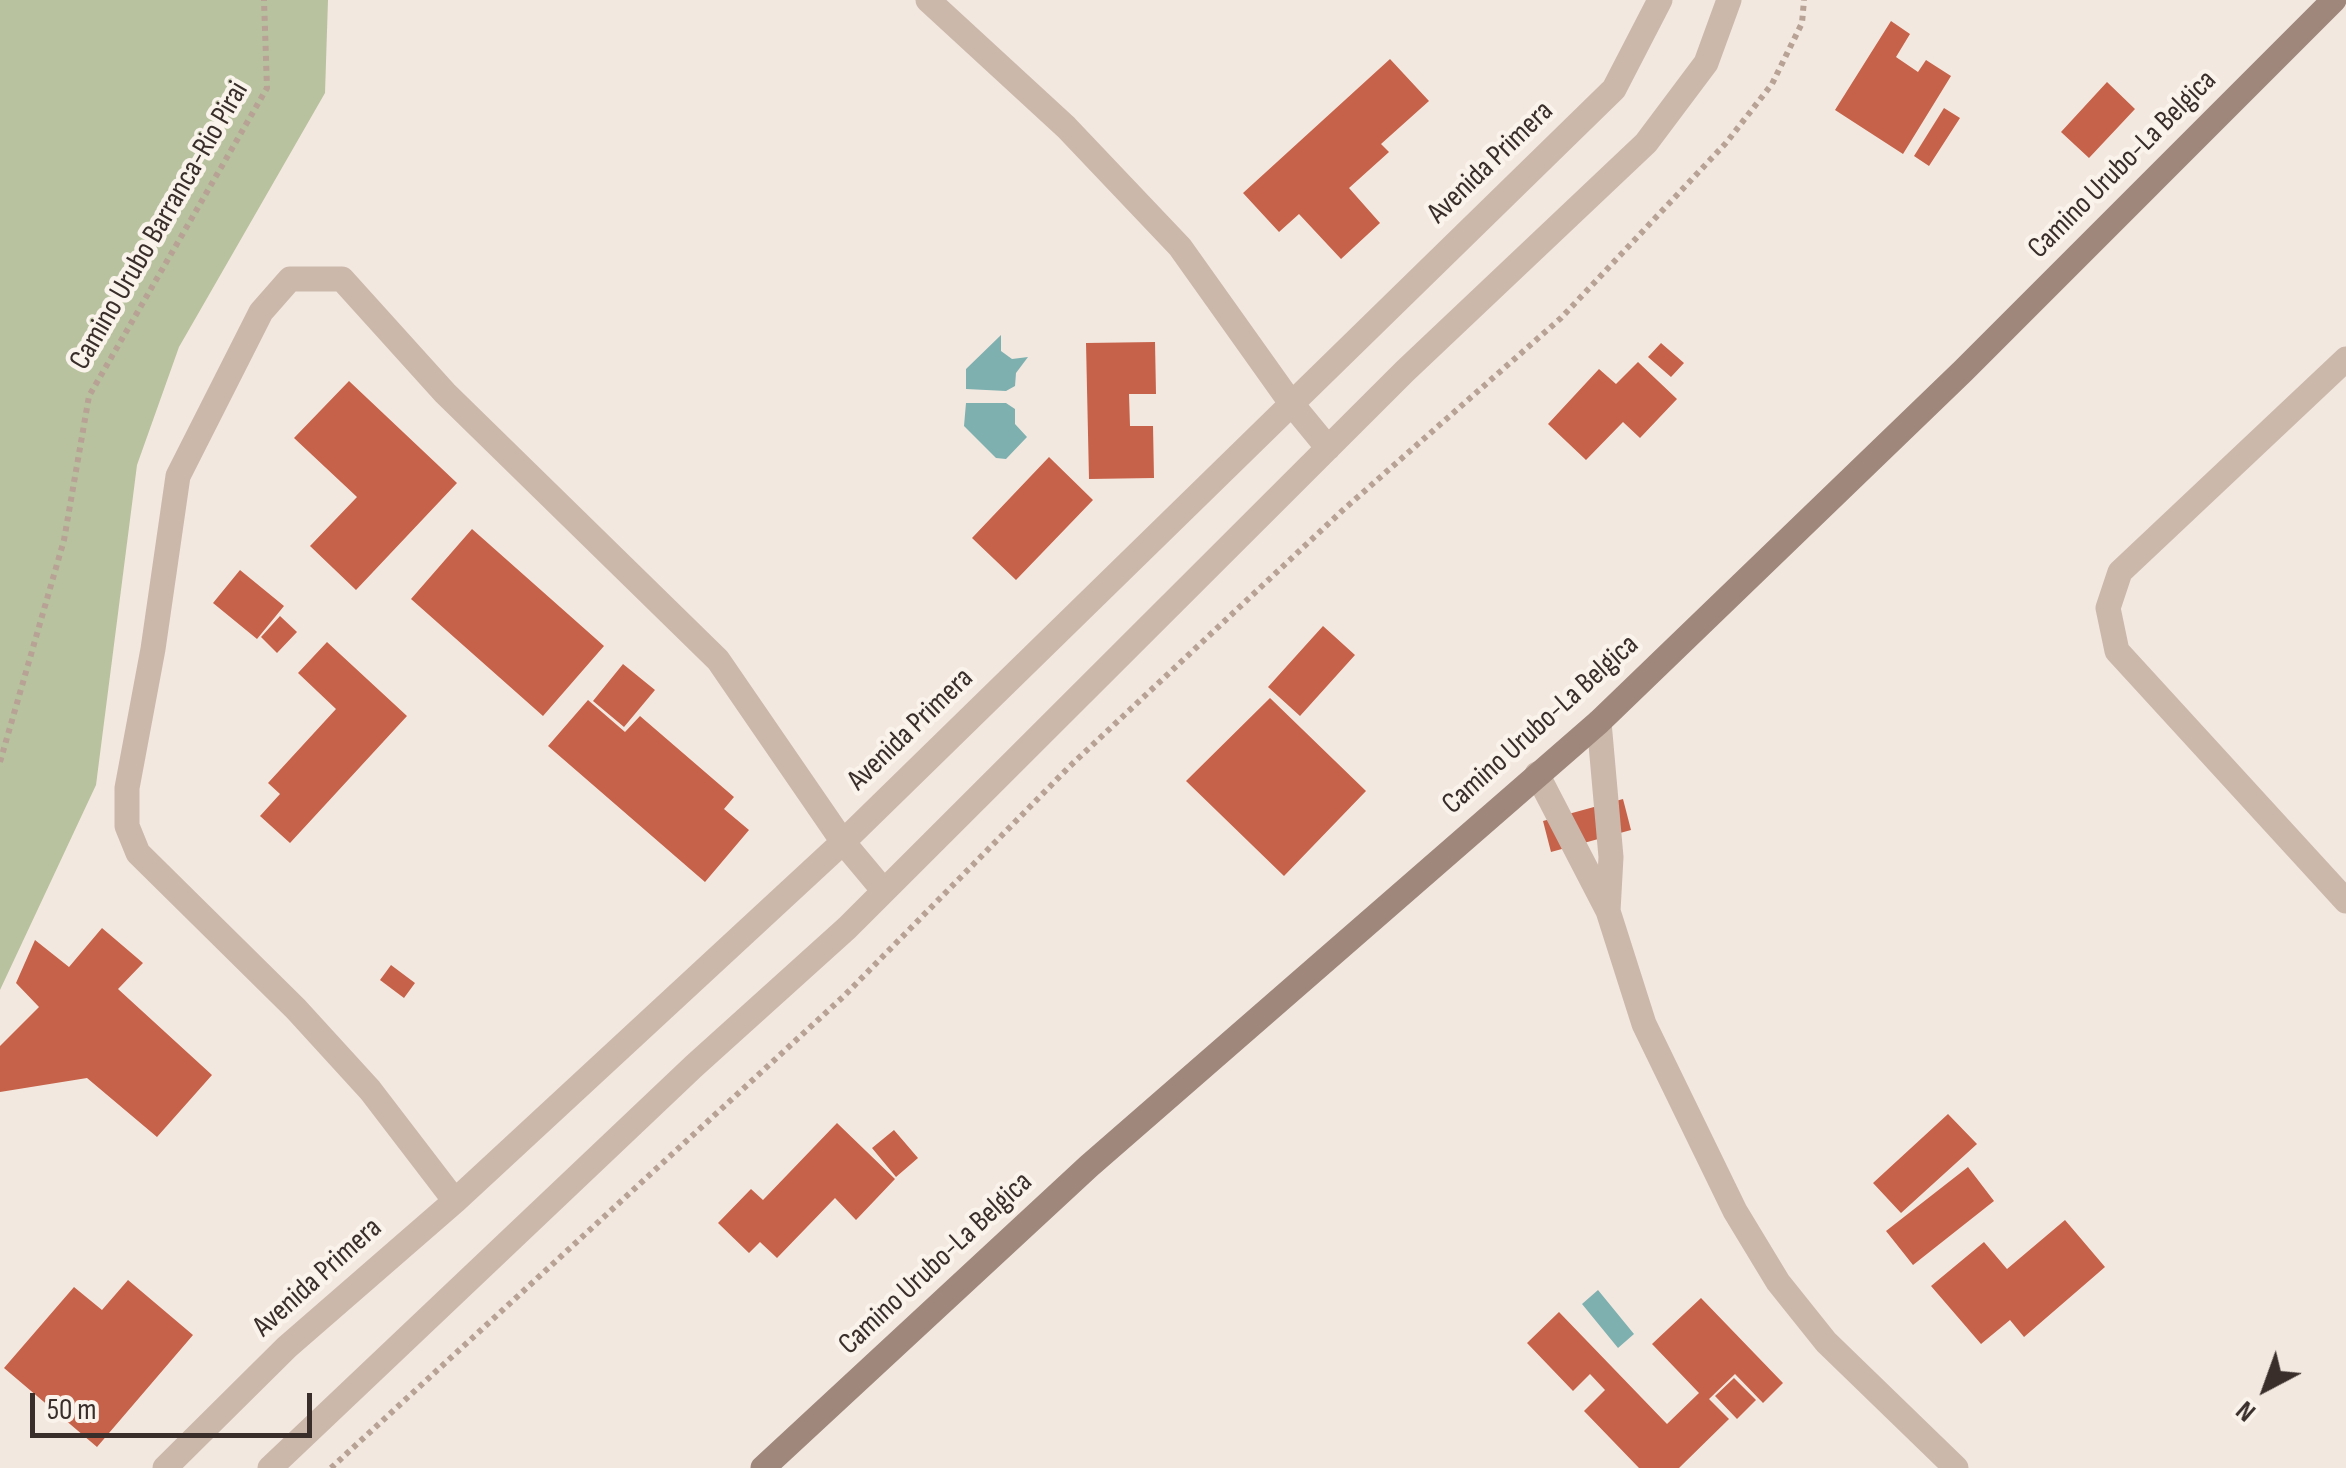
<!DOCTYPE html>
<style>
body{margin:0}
#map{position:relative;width:2346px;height:1468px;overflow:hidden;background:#f3e8df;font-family:"Sofia Sans Condensed",sans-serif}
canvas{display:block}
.north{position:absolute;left:2216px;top:1338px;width:100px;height:100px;-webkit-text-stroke:8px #faf3ec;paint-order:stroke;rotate:221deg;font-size:28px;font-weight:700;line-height:40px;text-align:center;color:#392e2a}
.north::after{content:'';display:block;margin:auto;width:35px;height:45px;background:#392e2a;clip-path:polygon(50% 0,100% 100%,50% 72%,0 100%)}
.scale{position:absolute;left:30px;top:1393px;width:282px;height:45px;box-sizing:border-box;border:5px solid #392e2a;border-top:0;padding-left:12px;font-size:30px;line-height:35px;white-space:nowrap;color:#392e2a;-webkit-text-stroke:8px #faf3ec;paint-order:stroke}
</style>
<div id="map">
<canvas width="2346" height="1468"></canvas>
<div class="north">N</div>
<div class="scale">50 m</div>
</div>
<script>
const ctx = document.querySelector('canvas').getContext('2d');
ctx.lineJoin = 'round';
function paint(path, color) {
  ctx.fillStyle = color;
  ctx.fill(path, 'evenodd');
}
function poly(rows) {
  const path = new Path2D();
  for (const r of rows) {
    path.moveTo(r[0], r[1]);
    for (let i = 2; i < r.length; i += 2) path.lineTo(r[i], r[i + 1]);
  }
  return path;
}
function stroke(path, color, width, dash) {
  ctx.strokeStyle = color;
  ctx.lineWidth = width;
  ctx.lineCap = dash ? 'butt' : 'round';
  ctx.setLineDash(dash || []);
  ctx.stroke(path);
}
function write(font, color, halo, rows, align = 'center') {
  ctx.font = font + ' "Sofia Sans Condensed",sans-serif';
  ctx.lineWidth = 9;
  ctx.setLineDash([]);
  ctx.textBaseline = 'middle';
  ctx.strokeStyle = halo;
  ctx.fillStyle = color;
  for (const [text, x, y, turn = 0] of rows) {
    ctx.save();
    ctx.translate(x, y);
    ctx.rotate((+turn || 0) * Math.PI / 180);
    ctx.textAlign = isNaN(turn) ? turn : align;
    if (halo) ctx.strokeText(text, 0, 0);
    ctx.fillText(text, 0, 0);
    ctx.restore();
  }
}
paint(poly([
 [0,0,328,0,325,93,179,347,137,465,96,785,0,990]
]), '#b8c29f');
paint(poly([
 [1001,335,1001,351,1012,359,1028,357,1016,373,1015,386,1006,391,966,389,966,369],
 [966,403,1006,403,1015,409,1015,424,1027,437,1006,459,996,458,964,426],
 [1598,1290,1634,1334,1618,1348,1582,1304]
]), '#7eb0b0');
paint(poly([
 [1891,21,1910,34,1896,57,1918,72,1926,60,1951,76,1903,154,1835,110],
 [1390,59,1429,101,1381,144,1389,152,1349,188,1380,223,1341,259,1299,214,1279,232,1243,193],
 [2107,82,2135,109,2089,158,2061,132],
 [1944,108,1960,118,1929,166,1914,156],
 [1155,342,1156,394,1129,394,1130,426,1153,426,1154,478,1089,479,1086,343],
 [1661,343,1684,363,1671,377,1648,357],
 [1638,362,1677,399,1640,438,1623,422,1586,460,1548,424,1599,369,1616,384],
 [349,381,457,483,356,590,310,546,357,497,294,438],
 [1049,457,1093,500,1016,580,972,538],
 [472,529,604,646,543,716,411,599],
 [240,570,284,606,257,639,213,603],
 [280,616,297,632,277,653,261,637],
 [1323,626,1355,655,1300,716,1268,687],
 [327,642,407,716,290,843,260,816,280,794,268,783,336,709,298,673],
 [623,664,655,690,624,727,593,701],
 [1270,698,1366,791,1284,876,1186,781],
 [588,700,625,732,640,716,734,797,724,809,749,830,705,882,548,746],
 [1623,799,1631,830,1551,852,1543,821],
 [102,928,143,963,118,989,212,1075,157,1137,87,1078,0,1092,0,1046,39,1007,16,983,35,940,69,967],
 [391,965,415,983,404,998,380,980],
 [1948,1114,1977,1144,1901,1213,1873,1183],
 [837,1123,895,1179,856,1220,835,1198,777,1258,760,1242,749,1253,718,1223,751,1189,763,1200],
 [894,1130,918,1158,896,1177,872,1148],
 [1968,1167,1994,1201,1913,1265,1886,1231],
 [2065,1220,2105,1267,2024,1337,2010,1320,1981,1344,1931,1286,1984,1242,2007,1269],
 [128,1280,193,1335,97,1447,4,1368,74,1287,102,1310],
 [1701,1298,1783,1383,1763,1403,1735,1374,1709,1399,1729,1419,1679,1468,1639,1468,1584,1411,1605,1390,1590,1374,1573,1391,1527,1343,1559,1312,1667,1424,1699,1393,1652,1344],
 [1734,1378,1756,1400,1737,1419,1715,1396]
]), '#c6624a');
stroke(poly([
 [0,762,64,540,89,396,267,88,264,0],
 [331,1468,844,996,1070,766,1343,510,1561,318,1726,143,1772,84,1802,23,1804,0]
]), '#b7a295', 6, [5, 5]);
stroke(poly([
 [928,0,1066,127,1180,247,1291,403,1328,448],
 [2346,359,2120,572,2108,608,2117,651,2346,901],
 [1599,722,1611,857,1608,911],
 [1537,774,1608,911,1644,1024,1735,1211,1778,1282,1826,1342,1956,1468],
 [455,1201,370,1090,296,1009,138,853,127,826,127,788,153,649,178,476,261,312,290,279,342,279,445,393,718,660,843,842,884,891],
 [165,1468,287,1347,455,1201,843,842,1614,89,1660,0],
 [270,1468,694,1066,847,928,1405,371,1646,143,1706,63,1729,0]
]), '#cbb8ab', 25);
stroke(poly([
 [763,1468,1089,1166,1599,722,1963,371,2334,0]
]), '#9f877c', 25);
write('30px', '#392e2a', '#faf3ec', [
 ["Avenida Primera",1491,163,-44],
 ["Camino Urubo-La Belgica",2123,165,-45],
 ["Camino Urubo Barranca-Rio Pirai",160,226,-60],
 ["Camino Urubo-La Belgica",1541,725,-42],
 ["Avenida Primera",911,730,-44],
 ["Camino Urubo-La Belgica",936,1264,-43],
 ["Avenida Primera",318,1278,-42]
]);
</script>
